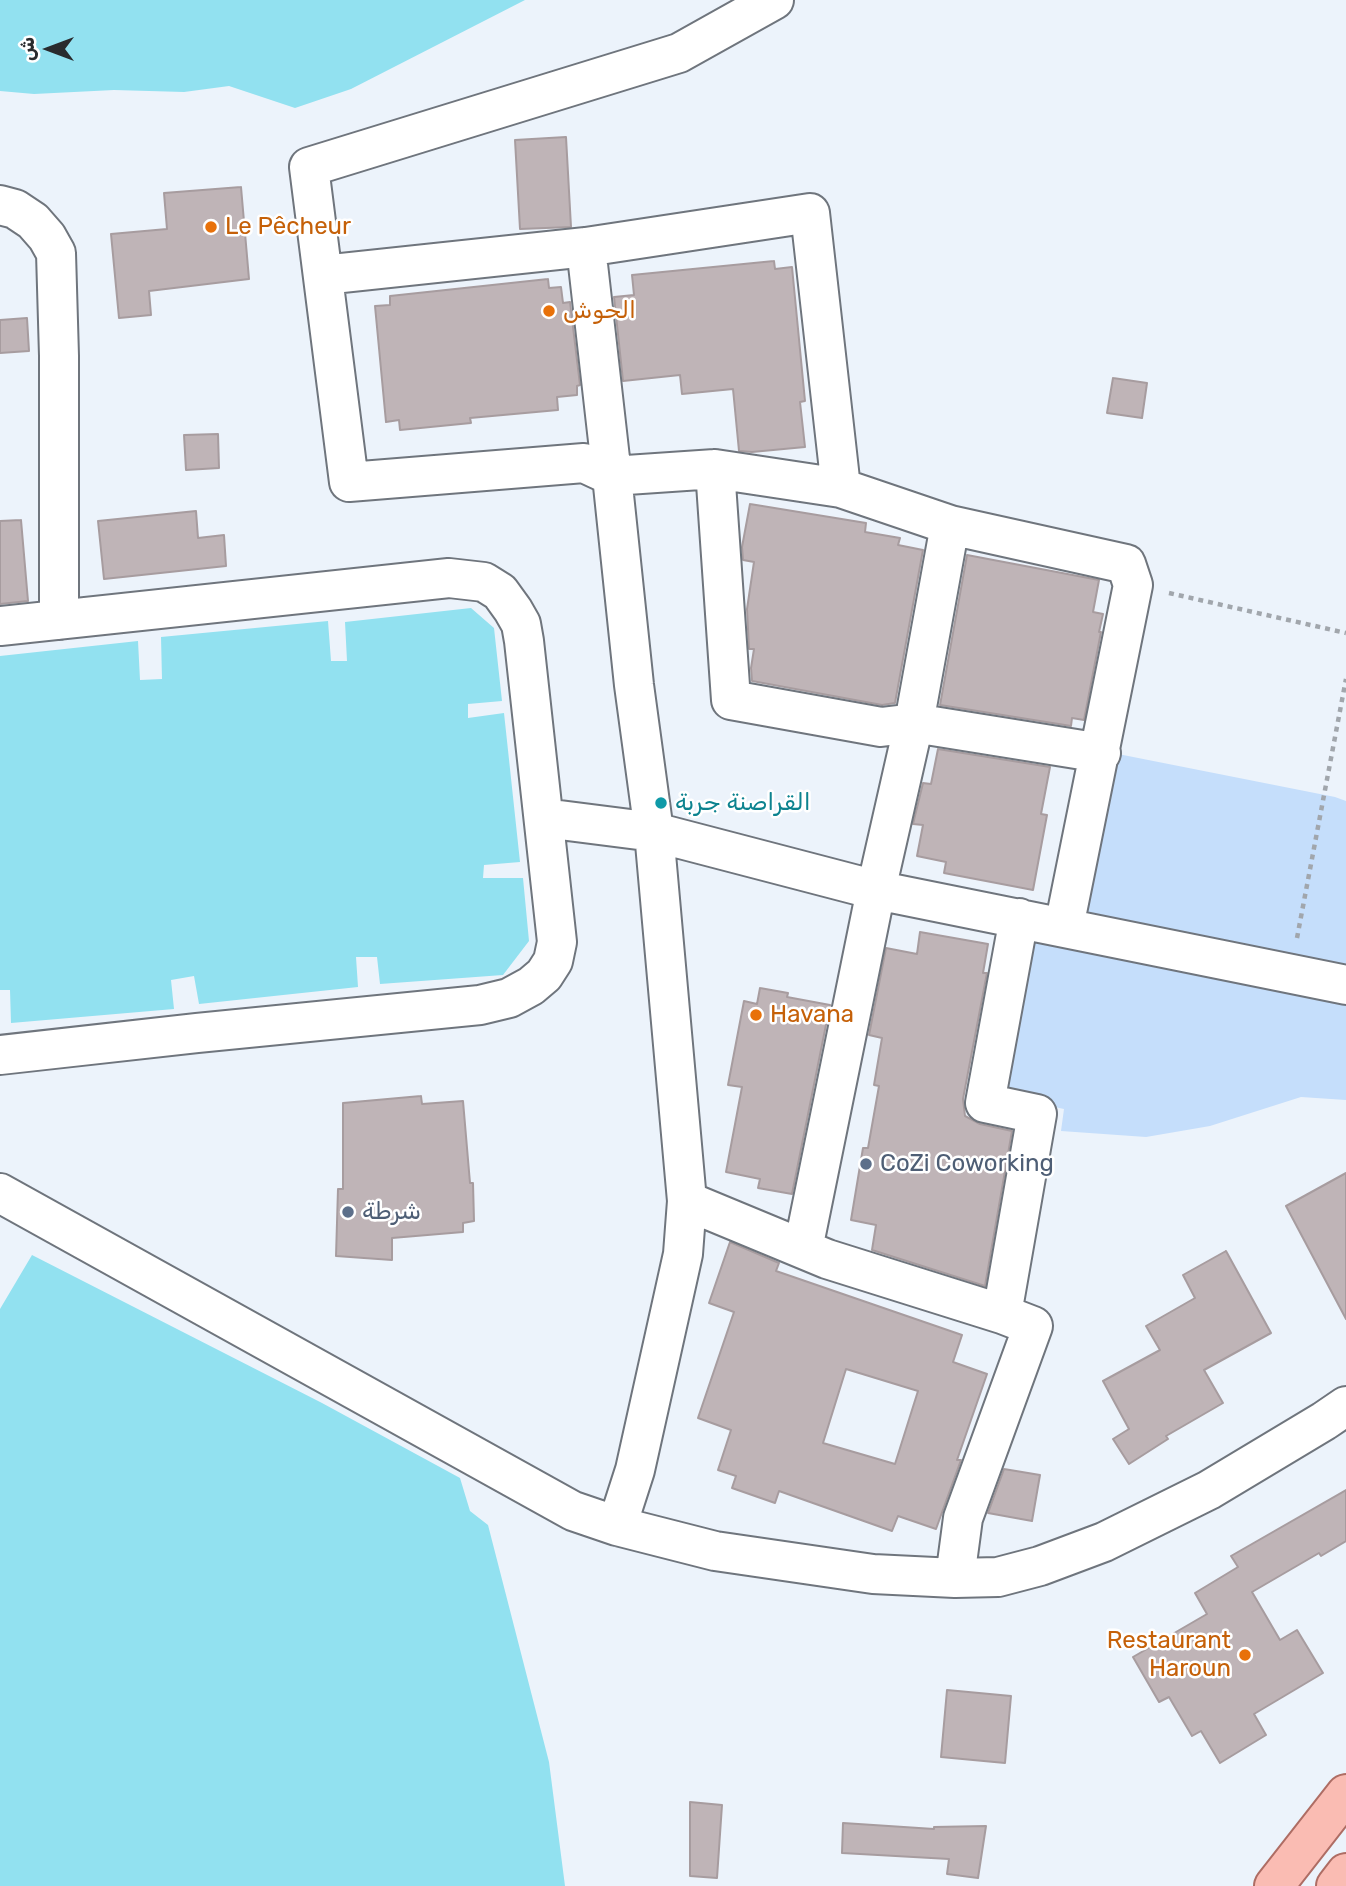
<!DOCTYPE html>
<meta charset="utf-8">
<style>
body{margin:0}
#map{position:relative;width:1346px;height:1886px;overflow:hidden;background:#ecf3fb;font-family:Rubik,Vazirmatn,sans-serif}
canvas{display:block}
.north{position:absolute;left:14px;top:14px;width:70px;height:70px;-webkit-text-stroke:5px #fff;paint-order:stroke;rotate:270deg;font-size:19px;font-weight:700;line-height:28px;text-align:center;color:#292b2e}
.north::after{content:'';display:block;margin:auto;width:24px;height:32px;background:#292b2e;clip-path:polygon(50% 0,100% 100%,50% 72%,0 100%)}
</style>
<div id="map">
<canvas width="1346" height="1886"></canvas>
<div class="north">ش</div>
</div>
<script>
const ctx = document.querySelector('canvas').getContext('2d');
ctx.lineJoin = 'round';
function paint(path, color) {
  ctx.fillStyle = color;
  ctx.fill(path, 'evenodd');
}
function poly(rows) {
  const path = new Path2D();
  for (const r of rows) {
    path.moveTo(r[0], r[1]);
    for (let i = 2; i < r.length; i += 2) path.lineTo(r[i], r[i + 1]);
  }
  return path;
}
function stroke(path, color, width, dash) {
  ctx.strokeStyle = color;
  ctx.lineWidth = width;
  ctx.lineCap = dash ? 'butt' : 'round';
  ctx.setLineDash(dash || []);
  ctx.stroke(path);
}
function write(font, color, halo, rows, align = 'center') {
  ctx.font = font + ' Rubik,Vazirmatn,sans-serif';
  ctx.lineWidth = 5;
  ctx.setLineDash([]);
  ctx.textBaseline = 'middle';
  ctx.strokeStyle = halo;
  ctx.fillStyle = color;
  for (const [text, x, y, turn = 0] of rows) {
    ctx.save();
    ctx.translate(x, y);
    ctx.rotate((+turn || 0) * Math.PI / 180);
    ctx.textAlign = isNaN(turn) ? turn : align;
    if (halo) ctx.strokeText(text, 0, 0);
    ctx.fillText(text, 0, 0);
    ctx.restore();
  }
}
paint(poly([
 [1113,753,1335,797,1346,801,1346,1100,1301,1097,1210,1126,1146,1137,1061,1131,1064,1109,997,1095,1029,928,1080,937]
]), '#c5defb');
paint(poly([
 [0,0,525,0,351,89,295,108,229,86,184,92,114,90,34,94,0,91],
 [471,608,494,628,502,701,468,704,468,718,504,713,520,862,484,865,483,878,523,878,529,941,503,975,380,984,377,957,356,957,358,987,199,1004,194,976,171,980,174,1009,11,1023,10,990,0,990,0,656,138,641,140,680,162,679,161,637,328,621,331,661,347,661,345,622],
 [32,1255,322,1403,460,1478,470,1511,488,1525,549,1762,565,1886,0,1886,0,1309]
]), '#92e1f0');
const building = poly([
 [566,137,571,227,520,229,515,140,566,137],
 [241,187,249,279,149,291,151,315,119,318,111,234,167,229,164,193,241,187],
 [774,261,775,269,792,267,805,401,800,402,805,447,752,452,739,451,733,389,682,394,680,375,623,381,614,297,634,295,632,275,774,261],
 [548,279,549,288,561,287,563,303,570,302,580,385,577,386,577,395,557,397,558,410,470,418,471,423,400,430,399,420,386,422,375,306,390,305,390,296,548,279],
 [27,318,29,351,0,353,0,320,27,318],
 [1113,378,1147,383,1142,418,1107,413,1113,378],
 [218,434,219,468,186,470,184,435,218,434],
 [750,504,866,523,865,532,900,538,898,545,923,550,895,703,882,705,752,681,751,668,754,649,749,649,747,609,754,562,743,560,742,547,750,504],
 [196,511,198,538,224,535,226,566,104,579,98,521,196,511],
 [21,520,28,601,0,604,0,521,21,520],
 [967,555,1099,580,1093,612,1103,614,1099,632,1101,632,1084,720,1072,718,1071,726,940,705,967,555],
 [938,749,1050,767,1041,814,1047,815,1033,890,944,873,946,862,917,856,923,825,913,824,923,783,931,784,938,749],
 [920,932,988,944,983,973,987,973,963,1099,965,1116,980,1124,1012,1131,985,1286,872,1250,876,1225,851,1220,863,1148,868,1148,879,1086,874,1085,882,1038,869,1035,886,948,917,954,920,932],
 [760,988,788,993,787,997,830,1005,792,1194,758,1188,760,1179,726,1172,742,1087,728,1085,744,1001,757,1004,760,988],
 [421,1096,422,1104,463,1101,470,1183,473,1183,474,1221,463,1223,463,1232,392,1238,392,1260,336,1256,338,1189,343,1189,343,1103,421,1096],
 [1346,1173,1346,1319,1286,1206,1346,1173],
 [730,1242,779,1263,776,1271,962,1335,953,1362,987,1374,957,1460,961,1460,936,1529,898,1516,892,1531,779,1491,775,1503,732,1488,736,1476,718,1470,731,1430,698,1418,734,1312,709,1303,730,1242],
 [846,1369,918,1391,895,1464,823,1443,846,1369],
 [1226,1251,1271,1333,1204,1370,1223,1403,1166,1436,1168,1439,1129,1464,1113,1439,1129,1429,1103,1381,1160,1350,1146,1326,1195,1298,1183,1275,1226,1251],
 [1004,1469,1040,1475,1032,1521,988,1513,1004,1469],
 [1346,1490,1346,1541,1321,1556,1319,1553,1252,1592,1280,1640,1297,1630,1323,1673,1254,1714,1266,1735,1220,1763,1201,1731,1192,1736,1169,1697,1159,1702,1133,1657,1207,1614,1195,1593,1238,1567,1231,1556,1346,1490],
 [947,1690,1011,1696,1005,1763,941,1757,947,1690],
 [690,1802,722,1805,717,1878,690,1876,690,1802],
 [843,1823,934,1829,934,1827,986,1826,978,1878,947,1874,949,1859,842,1853,843,1823]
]);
paint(building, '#bfb4b7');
stroke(building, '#a79c9f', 2);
const minor = poly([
 [0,205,15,209,33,221,47,237,56,253,59,356,59,620],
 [586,247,612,476,715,469,841,488,950,525,1126,564,1133,585,1064,927],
 [323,275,586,247,810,213,841,488],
 [715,469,731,700,881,727,914,723,1101,753],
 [0,626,449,578,484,582,500,592,513,610,521,624,524,641,557,942,553,961,544,975,531,986,509,998,480,1005,197,1033,0,1055],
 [544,818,654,832,876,890,1346,985],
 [0,1193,573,1511,617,1526,715,1551,873,1574,955,1578,998,1577,1040,1566,1104,1542,1209,1490,1324,1421,1346,1406],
 [687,1201,827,1259,1002,1314,1033,1326,963,1518,955,1578],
 [803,1249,876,890,914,723,950,525],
 [1002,1314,1037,1114,985,1103,1019,918],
 [617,1526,635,1470,683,1254,687,1201,654,832,634,685,612,476,584,463,349,482,309,167,679,53,774,0]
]);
const major = poly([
 [1274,1886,1346,1794],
 [1336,1886,1346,1873]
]);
stroke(minor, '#6f757d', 42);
stroke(major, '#ae6d64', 42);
stroke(poly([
 [1169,593,1346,633],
 [1297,938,1346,679]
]), '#a1a6ac', 4.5, [5, 5]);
stroke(minor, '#fff', 38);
stroke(major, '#fabcb3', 38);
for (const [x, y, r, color] of [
 [211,227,7,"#e8710a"],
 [549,311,7,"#e8710a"],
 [661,803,7,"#0f9aa8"],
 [756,1015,7,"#e8710a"],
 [866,1164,7,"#5c6f8a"],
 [348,1212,7,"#5c6f8a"],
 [1245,1655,7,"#e8710a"]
]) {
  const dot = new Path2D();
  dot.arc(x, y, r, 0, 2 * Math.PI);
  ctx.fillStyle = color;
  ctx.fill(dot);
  stroke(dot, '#fff', 2.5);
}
write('24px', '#c56008', '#fff', [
 ["Le Pêcheur",225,227],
 ["الحوش",563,311],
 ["Havana",770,1015],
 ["Restaurant",1231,1641,"right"],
 ["Haroun",1231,1669,"right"]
], 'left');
write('24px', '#0d838f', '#fff', [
 ["القراصنة جربة",675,803]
], 'left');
write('24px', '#4e5e75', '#fff', [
 ["CoZi Coworking",880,1164],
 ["شرطة",362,1212]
], 'left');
</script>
